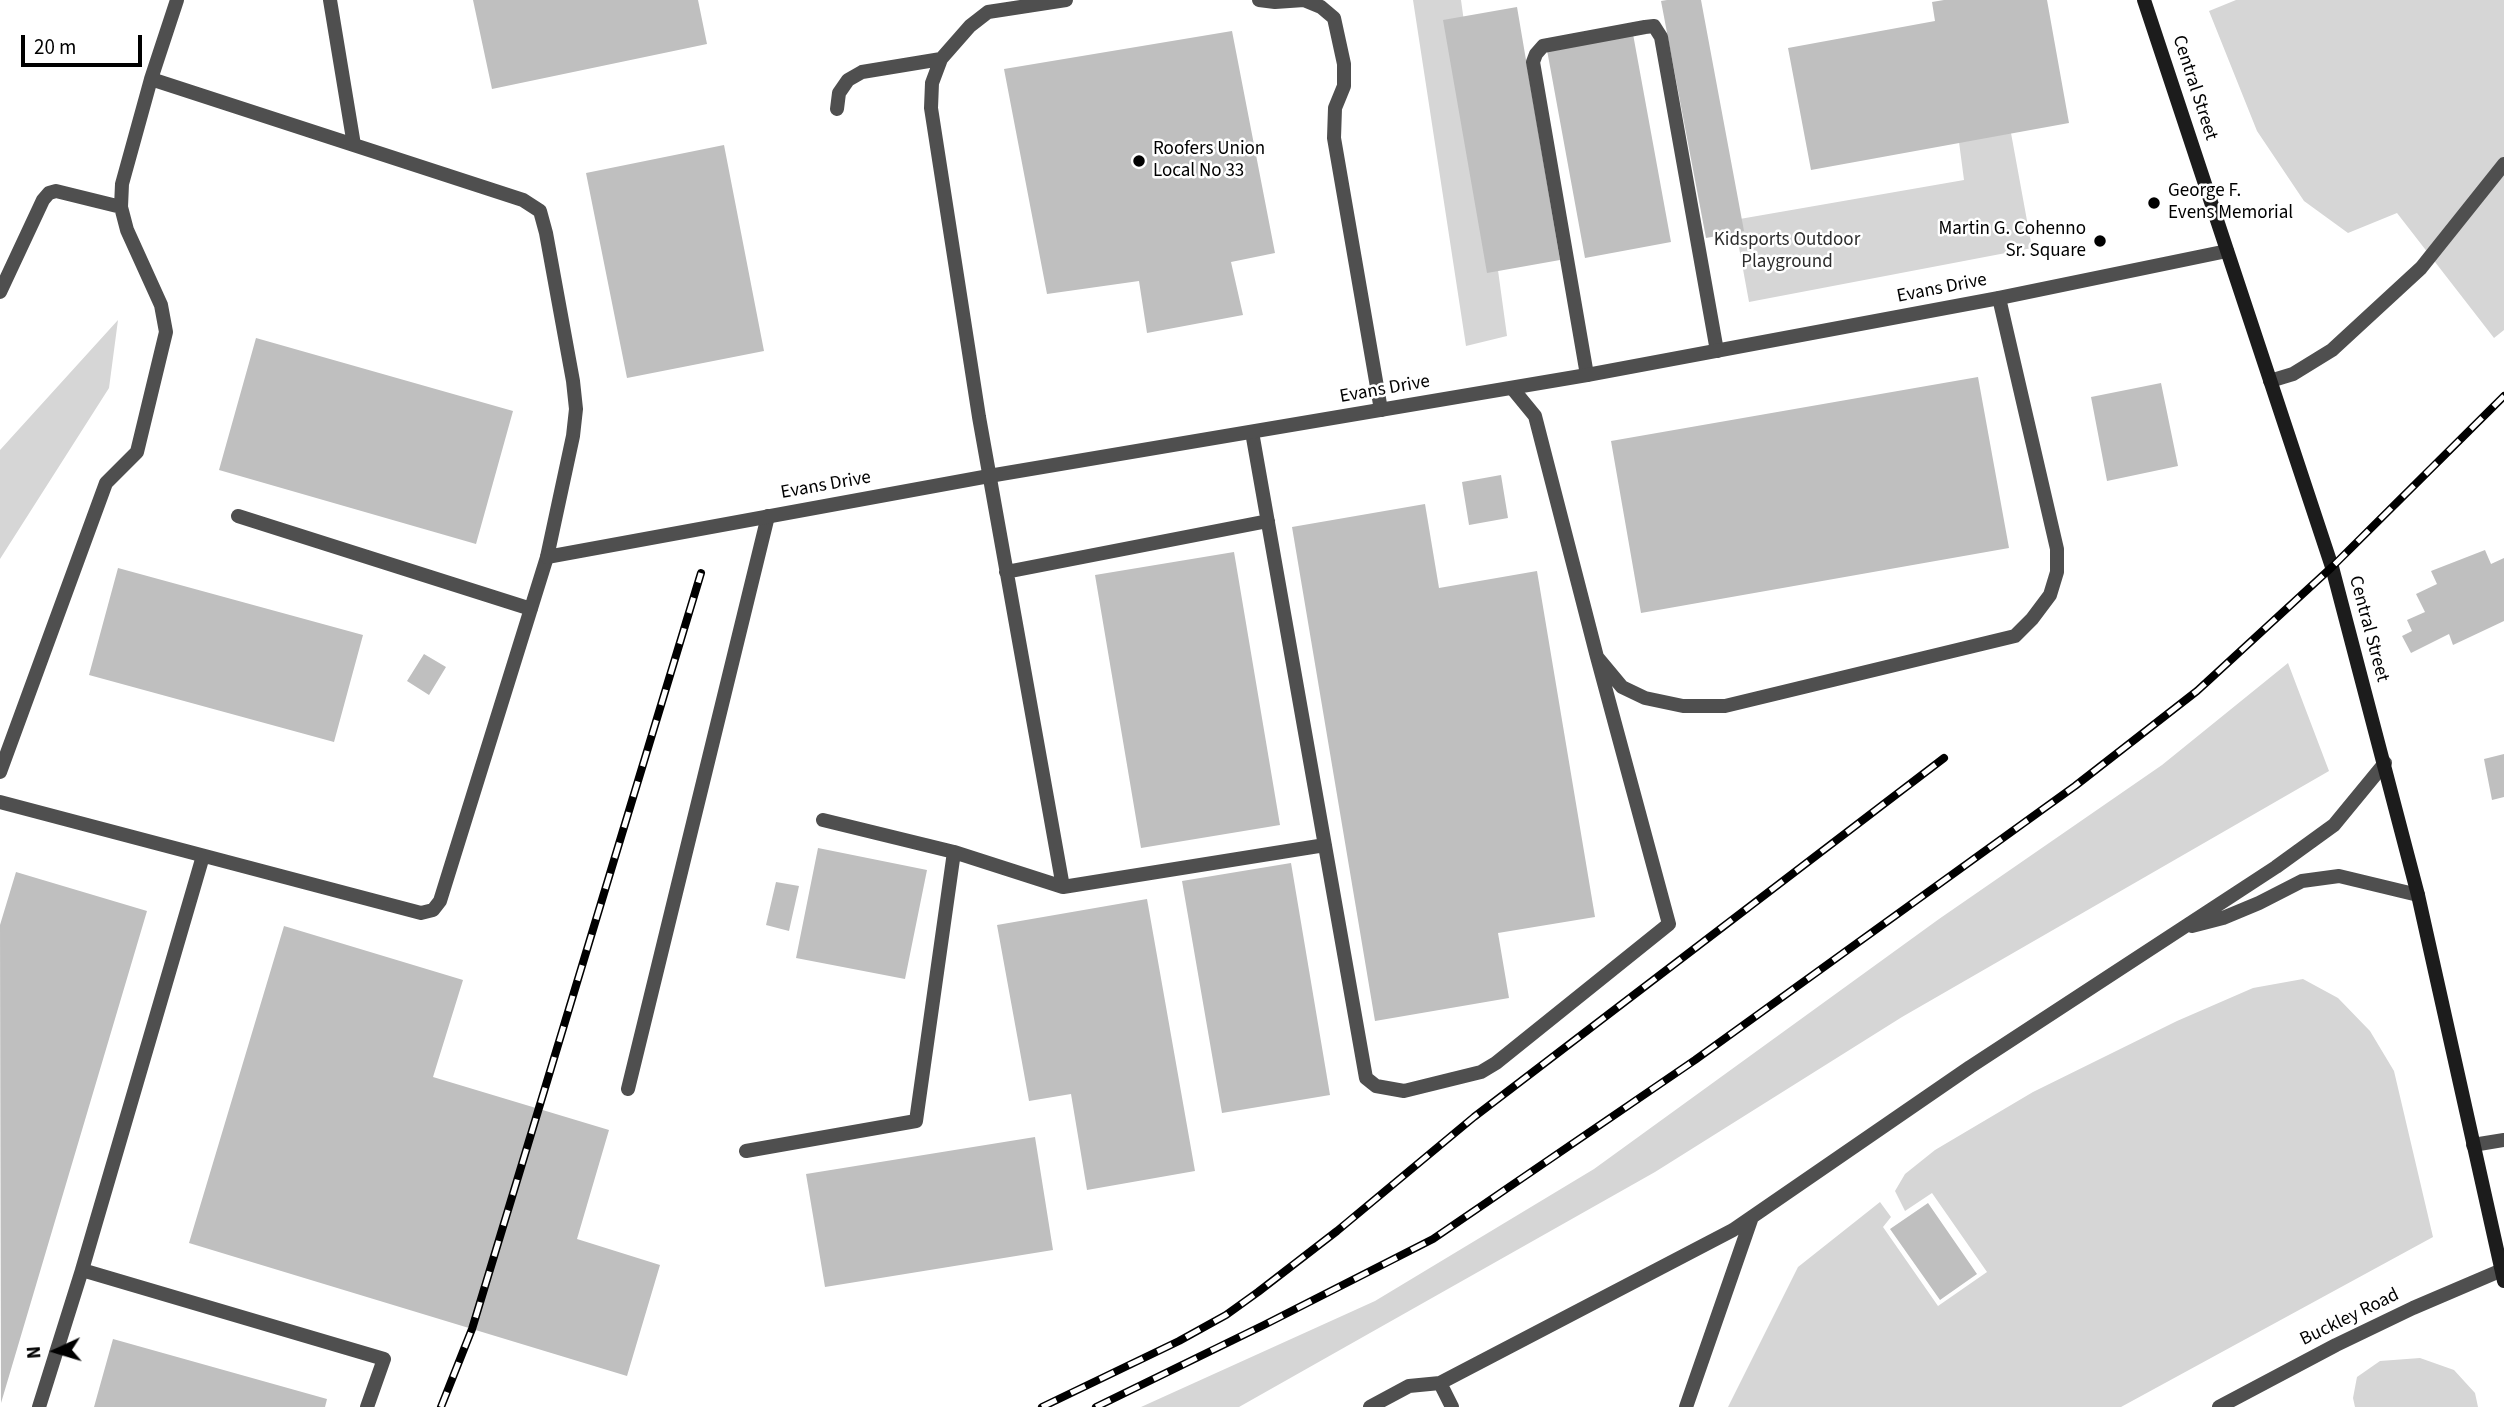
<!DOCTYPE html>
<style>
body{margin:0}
#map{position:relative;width:2504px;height:1407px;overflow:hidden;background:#fff;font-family:"Source Sans 3",sans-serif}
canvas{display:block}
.north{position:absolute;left:21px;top:1316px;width:70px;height:70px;-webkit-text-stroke:5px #fff;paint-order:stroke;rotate:266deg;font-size:19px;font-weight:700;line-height:28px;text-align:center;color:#000}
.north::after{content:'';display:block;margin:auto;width:24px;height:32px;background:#000;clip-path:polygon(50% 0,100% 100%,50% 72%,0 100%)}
.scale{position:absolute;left:21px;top:35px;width:121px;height:32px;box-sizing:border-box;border:4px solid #000;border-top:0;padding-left:9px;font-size:21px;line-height:24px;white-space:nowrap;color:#000;-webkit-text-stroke:5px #fff;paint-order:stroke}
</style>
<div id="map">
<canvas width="2504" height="1407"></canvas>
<div class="north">N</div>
<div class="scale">20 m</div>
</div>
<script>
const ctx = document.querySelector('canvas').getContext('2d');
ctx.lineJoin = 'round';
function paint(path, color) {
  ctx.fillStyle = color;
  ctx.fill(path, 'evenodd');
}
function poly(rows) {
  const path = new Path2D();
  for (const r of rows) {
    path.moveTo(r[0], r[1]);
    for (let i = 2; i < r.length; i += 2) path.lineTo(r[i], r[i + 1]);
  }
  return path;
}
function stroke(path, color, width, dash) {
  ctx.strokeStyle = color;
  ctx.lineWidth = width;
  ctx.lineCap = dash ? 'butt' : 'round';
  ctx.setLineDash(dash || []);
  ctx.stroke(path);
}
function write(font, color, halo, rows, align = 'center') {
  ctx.font = font + ' "Source Sans 3",sans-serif';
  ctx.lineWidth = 5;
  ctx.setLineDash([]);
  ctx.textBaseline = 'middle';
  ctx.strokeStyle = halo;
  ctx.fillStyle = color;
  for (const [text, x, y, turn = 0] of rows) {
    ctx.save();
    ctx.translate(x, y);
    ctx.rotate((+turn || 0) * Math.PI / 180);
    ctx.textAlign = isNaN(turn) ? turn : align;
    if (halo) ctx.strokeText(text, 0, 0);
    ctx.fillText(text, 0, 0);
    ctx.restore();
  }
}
paint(poly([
 [1413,0,1461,0,1507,336,1466,346],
 [2236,0,2504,0,2504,330,2494,338,2397,213,2348,233,2304,201,2257,131,2209,11],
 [2011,133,2032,248,1749,302,1734,220,1964,180,1959,142],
 [118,320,109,388,0,559,0,450],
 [2288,663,2329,771,1902,1017,1655,1172,1239,1407,1141,1407,1375,1301,1594,1169,1939,919,2162,765],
 [2303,979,2338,998,2370,1031,2394,1071,2433,1237,2121,1407,1728,1407,1798,1267,1880,1202,1891,1217,1883,1227,1938,1306,1987,1272,1932,1193,1905,1211,1895,1191,1905,1174,1935,1150,2033,1092,2177,1021,2253,988],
 [2420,1358,2454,1370,2475,1393,2478,1407,2355,1407,2353,1398,2357,1377,2380,1361]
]), '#d6d6d6');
paint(poly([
 [473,0,698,0,707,44,492,89],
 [1667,0,1701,0,1744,231,1706,238,1661,1],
 [1944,0,2047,0,2069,123,1811,170,1788,48,1935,21,1932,2],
 [1517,7,1560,260,1487,273,1443,20],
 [1232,31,1275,253,1231,262,1243,315,1147,333,1139,281,1047,294,1004,69],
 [1633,34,1671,242,1585,258,1547,50],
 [724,145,764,351,627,378,586,173],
 [256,338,513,411,476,544,219,470],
 [1978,377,2009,548,1641,613,1611,441],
 [2161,383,2178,466,2107,481,2091,397],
 [1501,475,1508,518,1469,525,1462,482],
 [1425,504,1439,588,1537,571,1595,917,1498,933,1509,998,1375,1021,1292,527],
 [2485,550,2491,564,2504,558,2504,621,2453,645,2449,634,2411,653,2402,636,2412,631,2407,620,2425,612,2416,594,2437,584,2431,571],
 [1234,552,1280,825,1141,848,1095,575],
 [118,568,363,635,334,742,89,675],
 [424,654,446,667,429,695,407,681],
 [2504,754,2504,797,2492,800,2484,759],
 [818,848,927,870,905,979,796,958],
 [1291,863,1330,1095,1222,1113,1182,881],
 [16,872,147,911,1,1403,0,925],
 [776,882,799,886,789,931,766,925],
 [1147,899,1195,1171,1087,1190,1071,1094,1029,1101,997,925],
 [284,926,463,980,433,1077,609,1130,577,1239,660,1265,627,1376,189,1243],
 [1035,1137,1053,1250,825,1287,806,1174],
 [1928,1203,1977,1274,1940,1300,1890,1229],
 [113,1339,327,1399,325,1407,94,1407]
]), '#bfbfbf');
stroke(poly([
 [330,0,354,145],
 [1259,0,1275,2,1304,0,1321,7,1334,18,1344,64,1344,86,1335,108,1334,138,1381,410],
 [151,79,177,0],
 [837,109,839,93,848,80,862,72,941,59],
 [0,292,43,200,49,193,56,191,121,207],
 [1587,375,1533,62,1536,54,1543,46,1645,27,1654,26,1661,37,1717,351],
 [2270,381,2293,374,2332,350,2421,268,2504,164],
 [1512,388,1535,416,1597,657,1622,687,1645,698,1683,706,1725,706,2015,636,2032,619,2050,595,2057,572,2057,549,1999,298],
 [1252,432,1366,1078,1376,1086,1404,1091,1481,1072,1496,1063,1669,924,1597,657],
 [238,516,531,609],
 [1006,572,1268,521],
 [0,772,106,483,137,452,166,332,161,305,127,230,121,207,122,184,151,79,523,200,540,211,546,233,573,381,576,409,573,436,547,557,440,901,433,910,421,913,0,802],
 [823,820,954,852],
 [1063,887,1325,845],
 [2192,926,2223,918,2259,903,2302,881,2339,876,2418,895],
 [628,1089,768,516],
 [746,1151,916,1121,954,852,1063,887,979,417,931,108,932,83,941,59,970,26,988,12,1066,0],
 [82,1270,203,856],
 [39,1407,82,1270,384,1359,367,1407],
 [1370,1407,1409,1386,1440,1383],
 [1452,1407,1440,1383,1733,1230,1970,1067,2276,867,2334,825,2385,763],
 [1686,1407,1752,1217]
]), '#4f4f4f', 14);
stroke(poly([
 [547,557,989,476,1587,375,1999,298,2227,251],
 [2473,1145,2504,1140],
 [2219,1407,2336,1345,2413,1308,2502,1270]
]), '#4f4f4f', 14);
stroke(poly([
 [2144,0,2332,567,2418,895,2504,1281]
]), '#1c1c1c', 14);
const rail = poly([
 [441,1407,472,1329,701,573],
 [1042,1407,1179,1341,1226,1315,1258,1292,1337,1231,1474,1117,1944,758],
 [1096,1407,1264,1325,1433,1239,1695,1060,2075,786,2197,691,2332,567,2504,396]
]);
stroke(rail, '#000', 8);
stroke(rail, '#fff', 5, [16]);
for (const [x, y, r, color] of [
 [1139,161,7,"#000"],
 [2154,203,7,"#000"],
 [2100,241,7,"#000"]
]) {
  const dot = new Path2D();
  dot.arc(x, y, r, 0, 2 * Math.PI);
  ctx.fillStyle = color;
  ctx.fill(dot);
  stroke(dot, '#fff', 2.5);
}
write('19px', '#000', '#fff', [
 ["Central Street",2194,88,72],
 ["Evans Drive",1942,289,-11],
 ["Evans Drive",1385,390,-10],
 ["Evans Drive",826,486,-10],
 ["Central Street",2368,629,75],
 ["Buckley Road",2350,1318,-26]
]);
write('19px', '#000', '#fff', [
 ["Roofers Union",1153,150],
 ["Local No 33",1153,172],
 ["George F.",2168,192],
 ["Evens Memorial",2168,214],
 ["Martin G. Cohenno",2086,230,"right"],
 ["Sr. Square",2086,252,"right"]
], 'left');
write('19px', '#2d2d2d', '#fff', [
 ["Kidsports Outdoor",1787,241],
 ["Playground",1787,263]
]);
</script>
